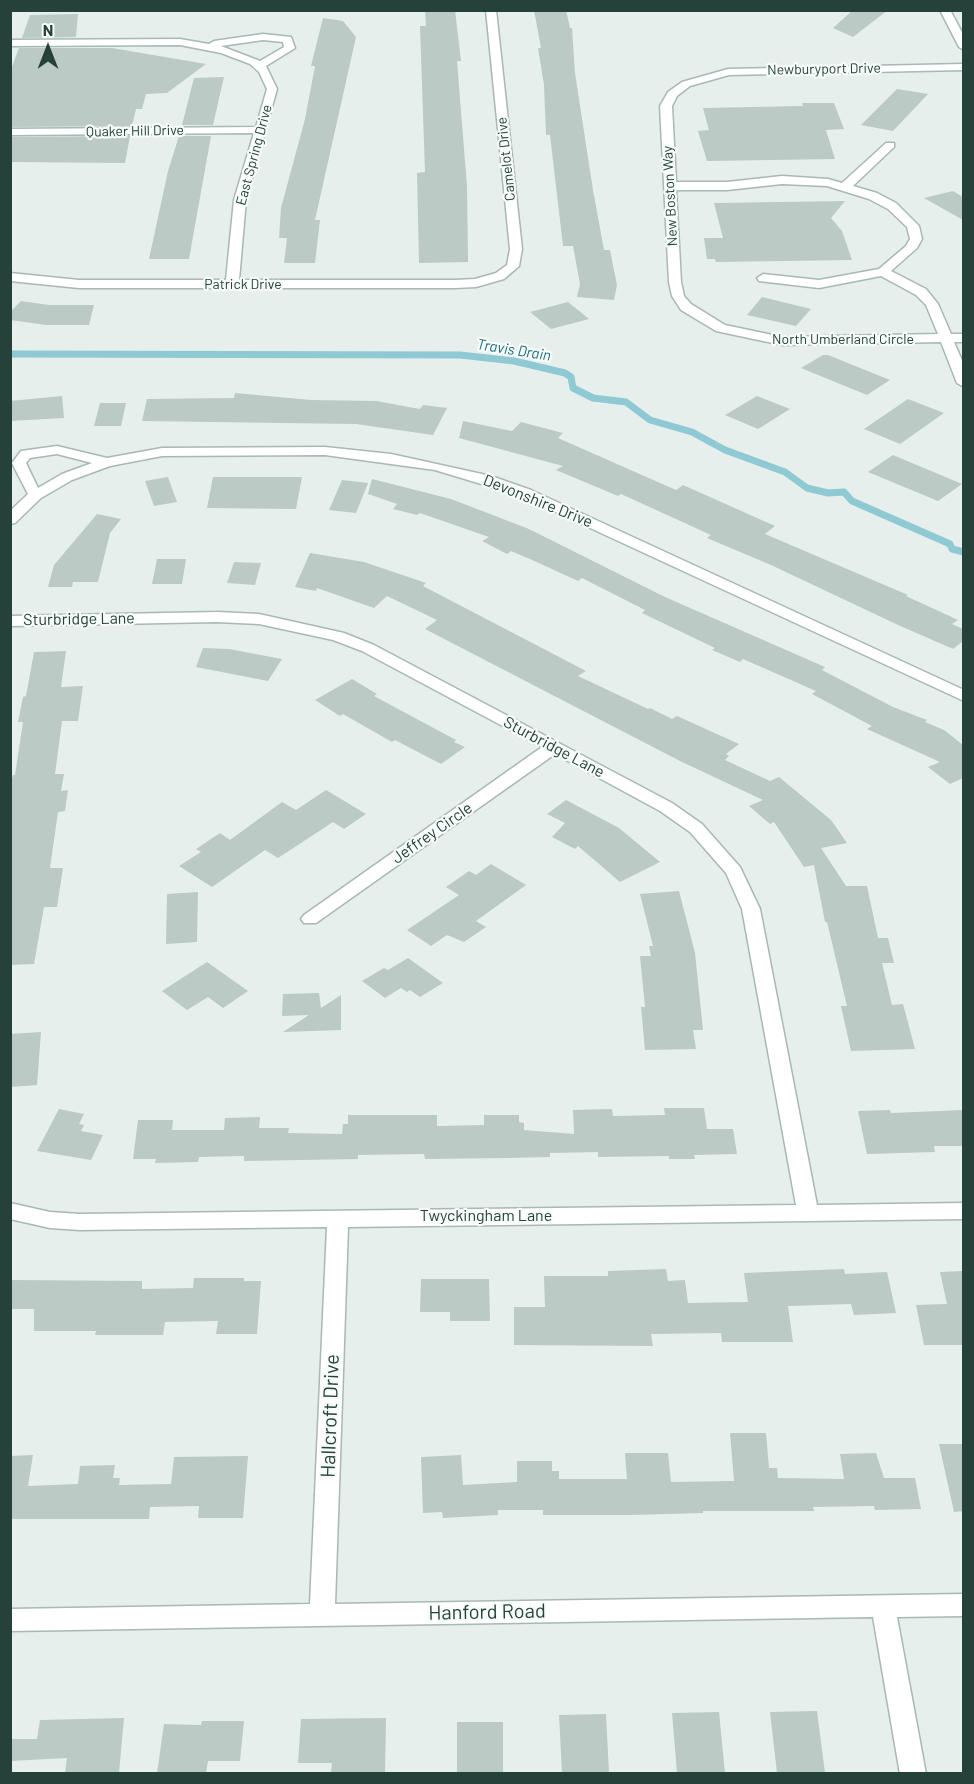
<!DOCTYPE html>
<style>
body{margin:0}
#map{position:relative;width:974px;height:1784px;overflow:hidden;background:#e6efeb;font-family:Barlow,sans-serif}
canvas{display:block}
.frame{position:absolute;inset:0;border:12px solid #24423a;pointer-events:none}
.north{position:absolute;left:18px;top:18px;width:60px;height:60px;-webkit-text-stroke:4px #f7fbf9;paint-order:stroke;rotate:0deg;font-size:16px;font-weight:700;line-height:24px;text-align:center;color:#24423a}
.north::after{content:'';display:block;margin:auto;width:21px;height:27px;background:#24423a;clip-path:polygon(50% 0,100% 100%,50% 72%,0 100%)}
</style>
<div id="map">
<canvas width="974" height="1784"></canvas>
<div class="frame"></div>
<div class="north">N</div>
</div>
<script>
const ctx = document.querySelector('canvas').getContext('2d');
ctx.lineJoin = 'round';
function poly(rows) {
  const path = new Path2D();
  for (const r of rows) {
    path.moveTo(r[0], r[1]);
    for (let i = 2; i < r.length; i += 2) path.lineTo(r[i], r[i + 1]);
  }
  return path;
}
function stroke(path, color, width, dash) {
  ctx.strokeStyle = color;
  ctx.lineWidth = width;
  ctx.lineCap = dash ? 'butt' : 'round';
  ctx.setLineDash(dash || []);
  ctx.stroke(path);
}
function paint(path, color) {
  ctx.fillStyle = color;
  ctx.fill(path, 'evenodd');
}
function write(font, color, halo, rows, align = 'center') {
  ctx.font = font + ' Barlow,sans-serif';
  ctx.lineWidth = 4.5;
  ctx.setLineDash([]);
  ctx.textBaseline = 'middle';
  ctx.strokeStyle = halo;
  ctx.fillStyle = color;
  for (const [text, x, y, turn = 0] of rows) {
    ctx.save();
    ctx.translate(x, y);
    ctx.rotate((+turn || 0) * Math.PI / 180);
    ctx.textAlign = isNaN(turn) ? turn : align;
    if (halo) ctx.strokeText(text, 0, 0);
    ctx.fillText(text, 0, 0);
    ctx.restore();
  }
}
stroke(poly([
 [10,354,460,355,514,361,565,373,571,377,573,388,593,398,626,402,650,420,692,432,725,450,785,472,807,488,828,493,844,492,852,501,950,544,952,549,964,552]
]), '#8ec9d4', 7);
paint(poly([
 [425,10,455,10,461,61,457,61,467,186,468,262,419,263,417,173,425,172,420,26,426,26],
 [534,10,566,10,570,28,572,28,575,73,593,190,604,250,610,250,617,285,614,300,577,297,580,284,573,246,563,246,550,135,546,135,544,85,538,48,541,48],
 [853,10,888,10,853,37,833,28],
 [78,14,76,37,22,38,30,15],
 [323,18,343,21,356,37,315,220,320,220,315,263,284,263,287,238,279,238,281,208,305,119,315,66,311,66],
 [19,48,112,48,206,64,167,93,146,94,142,109,136,109,132,126,10,127,10,72],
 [224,77,213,125,182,125,194,78],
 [897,89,928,94,893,131,861,125],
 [802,103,834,103,844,129,826,130,835,159,707,161,698,131,709,130,703,108,803,106],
 [130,136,125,163,10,162,10,137],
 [179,136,211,136,189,259,149,259,168,171],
 [953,191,963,197,963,220,924,198],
 [845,201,831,218,842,231,852,260,716,262,715,259,707,259,704,238,723,238,714,203],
 [762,297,811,309,796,326,747,315],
 [21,301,49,305,94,305,89,325,46,325,10,320,10,312],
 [568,302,589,319,551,329,530,312],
 [823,355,828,355,890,380,867,395,801,368],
 [235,393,311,400,376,401,420,409,423,405,447,408,433,435,356,424,142,421,147,399,234,398],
 [62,396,64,418,10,421,10,401],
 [757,396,790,409,758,429,725,415],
 [908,399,944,413,900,444,864,429],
 [100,403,126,403,121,426,94,426],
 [463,421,512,431,521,422,563,433,558,438,676,490,683,485,775,526,765,534,908,595,906,596,958,620,952,624,963,629,963,641,953,649,896,624,771,565,707,538,711,535,621,494,618,496,556,470,563,466,459,438],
 [893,455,962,484,938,501,868,472],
 [168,477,177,502,154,506,145,481],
 [213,477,302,477,296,509,207,508],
 [372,479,451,499,529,529,665,597,825,667,822,670,893,707,927,720,925,722,944,730,963,745,963,778,950,784,928,767,940,762,867,729,872,726,812,694,816,691,743,659,740,662,712,650,715,648,642,613,645,610,582,578,578,581,530,559,511,551,507,554,482,541,489,537,420,513,417,515,393,509,397,504,368,494],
 [342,480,368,483,356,513,329,510],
 [97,514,121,519,110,533,98,582,73,582,72,587,48,587,54,565],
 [310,553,364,562,426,583,423,586,586,671,578,676,648,709,650,708,672,719,677,716,739,744,726,754,729,756,725,760,770,781,779,777,831,820,847,843,821,848,846,886,867,886,878,938,888,938,894,963,882,963,892,1005,903,1004,915,1049,851,1051,841,1006,847,1006,827,922,825,922,814,865,804,867,774,822,770,824,749,806,763,800,680,761,425,629,437,620,387,596,374,608,317,588,316,591,295,587],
 [157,559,186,559,182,584,152,584],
 [234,562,261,563,255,585,227,583],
 [203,648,229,649,282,659,268,681,196,667],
 [66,651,61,687,83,686,78,721,62,721,55,774,64,774,61,791,68,790,65,811,58,812,50,868,63,868,57,907,44,907,34,964,10,965,10,786,13,775,15,775,23,722,18,722,23,697,26,696,34,652],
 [352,679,377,694,374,696,456,740,454,742,465,747,441,764,395,740,392,742,343,714,340,716,315,700],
 [326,790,366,814,344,829,333,822,278,858,265,850,212,887,179,866,201,852,196,849,220,833,230,840,282,802,296,810],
 [566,800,619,828,660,862,620,882,578,846,575,849,552,837,565,823,547,814],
 [491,864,526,885,476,921,486,927,464,942,447,935,431,946,407,930,459,895,446,887,469,871,476,875],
 [679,891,695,953,703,1030,693,1030,696,1049,645,1050,641,1007,645,1007,640,956,651,956,649,946,653,946,640,894],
 [198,892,197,942,166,944,167,894],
 [408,958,443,983,420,997,410,990,407,992,401,988,385,998,362,981,384,968,388,970],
 [207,962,248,991,223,1008,208,997,187,1010,162,991],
 [319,993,321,1008,341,995,341,1030,283,1032,309,1015,282,1016,283,994],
 [41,1032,37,1085,10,1087,10,1034],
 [664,1108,704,1108,707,1129,733,1129,737,1154,694,1155,695,1159,669,1159,669,1156,598,1157,598,1152,550,1153,550,1157,507,1158,425,1159,424,1154,358,1155,358,1159,244,1161,244,1156,199,1157,198,1162,155,1163,156,1159,133,1159,138,1120,173,1120,172,1130,224,1130,225,1118,260,1117,259,1128,289,1128,288,1133,342,1134,343,1124,348,1124,348,1115,437,1115,437,1126,484,1125,484,1115,519,1115,519,1122,524,1123,524,1130,574,1134,573,1110,612,1109,613,1116,665,1115],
 [59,1109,84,1114,79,1124,84,1125,81,1131,103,1135,91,1160,37,1151],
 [890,1110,891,1113,963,1110,963,1146,934,1146,935,1152,867,1154,858,1111],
 [666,1269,668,1281,685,1280,688,1303,748,1302,744,1273,844,1269,845,1274,887,1272,896,1313,854,1315,851,1304,788,1306,793,1342,722,1342,721,1333,651,1334,653,1346,514,1345,514,1307,545,1307,544,1276,608,1276,608,1271],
 [963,1271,963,1345,924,1345,916,1305,947,1304,940,1272],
 [194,1278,244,1278,244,1281,261,1281,257,1334,216,1334,218,1321,165,1322,163,1335,95,1335,96,1331,34,1331,34,1309,10,1309,12,1280,142,1281,142,1289,193,1288],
 [421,1279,489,1279,490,1321,450,1321,450,1312,420,1312],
 [730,1433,766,1433,769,1468,777,1468,778,1478,844,1479,840,1454,876,1453,884,1478,915,1478,921,1509,875,1510,874,1506,813,1507,814,1511,703,1511,703,1513,630,1515,543,1515,543,1510,498,1510,498,1515,443,1518,442,1512,423,1513,421,1457,461,1455,463,1485,517,1482,517,1461,552,1461,552,1471,559,1471,559,1479,627,1479,625,1453,668,1453,671,1482,734,1481],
 [939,1444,963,1444,963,1511,954,1512],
 [33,1455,28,1486,78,1484,80,1466,115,1465,113,1478,120,1478,119,1485,171,1484,174,1457,248,1456,243,1518,198,1518,199,1506,150,1507,149,1519,10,1519,10,1456],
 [817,1711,825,1773,777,1773,770,1712],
 [719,1712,725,1773,677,1773,672,1713],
 [606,1714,609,1773,562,1773,559,1715],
 [124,1718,119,1773,65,1773,67,1758,10,1761,10,1739,37,1739,40,1720],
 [386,1718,385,1773,339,1773,331,1772,332,1763,298,1763,301,1719],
 [202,1721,244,1721,240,1761,208,1761,206,1773,157,1773,164,1724,201,1725],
 [457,1722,503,1722,503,1773,457,1773]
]), '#bbcac4');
const minor = poly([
 [486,10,496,10,522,249,519,266,504,279,476,287,455,288,79,288,10,281,10,273,79,280,226,280,234,200,254,133,10,135,10,129,256,127,267,89,259,72,250,64,221,53,180,45,10,46,10,40,180,39,209,44,214,41,263,34,291,37,295,48,266,66,277,89,246,200,239,280,455,280,475,279,496,273,507,265,510,249,486,10],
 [263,40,283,42,284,47,260,61,221,46,263,40],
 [964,64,964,70,729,75,690,86,677,96,672,106,676,182,727,182,782,176,828,179,842,183,886,143,894,143,894,147,853,186,877,193,896,203,919,226,922,239,917,248,891,271,926,289,938,304,951,334,964,334,964,342,954,342,964,365,964,387,957,383,941,342,782,345,716,331,681,310,672,296,669,282,660,106,668,92,682,82,728,69,964,64],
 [782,184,827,186,869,199,888,209,907,227,910,239,906,246,879,269,819,280,763,274,757,278,759,281,819,288,881,276,916,295,926,305,938,334,782,337,725,325,691,304,684,296,681,282,676,190,727,190,782,184],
 [57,446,107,458,162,448,325,447,391,454,491,476,531,490,964,690,964,701,521,496,435,470,325,455,162,456,110,466,72,480,41,498,15,523,10,524,10,511,28,494,12,463,21,451,57,446],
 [57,454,92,463,62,474,38,488,26,463,30,458,57,454],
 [217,612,259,614,344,633,374,645,672,803,702,824,740,867,760,909,817,1205,964,1203,964,1219,348,1227,335,1604,964,1594,964,1616,897,1617,926,1774,900,1774,873,1617,10,1631,10,1609,310,1604,327,1227,80,1230,50,1228,10,1219,10,1203,50,1212,80,1214,796,1205,742,909,726,873,690,832,660,811,555,754,316,923,304,923,301,919,304,915,542,747,362,651,333,640,259,624,217,622,10,626,10,616,217,612]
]);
const tertiary = poly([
 [940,10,950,10,964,36,964,50,959,47,940,10]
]);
stroke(minor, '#a8b8b2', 3);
stroke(tertiary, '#a8b8b2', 3);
paint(minor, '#fff');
paint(tertiary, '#fff');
write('14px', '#24423a', '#f7fbf9', [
 ["Newburyport Drive",824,69,-1],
 ["Quaker Hill Drive",135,131,-1],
 ["East Spring Drive",254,155,-75],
 ["Camelot Drive",506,159,-96],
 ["New Boston Way",670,196,-93],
 ["Patrick Drive",243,284],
 ["North Umberland Circle",843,339]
]);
write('italic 15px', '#1c6f80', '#f7fbf9', [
 ["Travis Drain",514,350,9]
]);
write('16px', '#24423a', '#f7fbf9', [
 ["Devonshire Drive",538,501,22],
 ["Sturbridge Lane",79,619,-1],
 ["Sturbridge Lane",554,747,28],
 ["Jeffrey Circle",432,833,-35],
 ["Twyckingham Lane",486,1216]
]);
write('20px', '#24423a', '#f7fbf9', [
 ["Hallcroft Drive",330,1416,-88],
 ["Hanford Road",487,1612,-1]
]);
</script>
